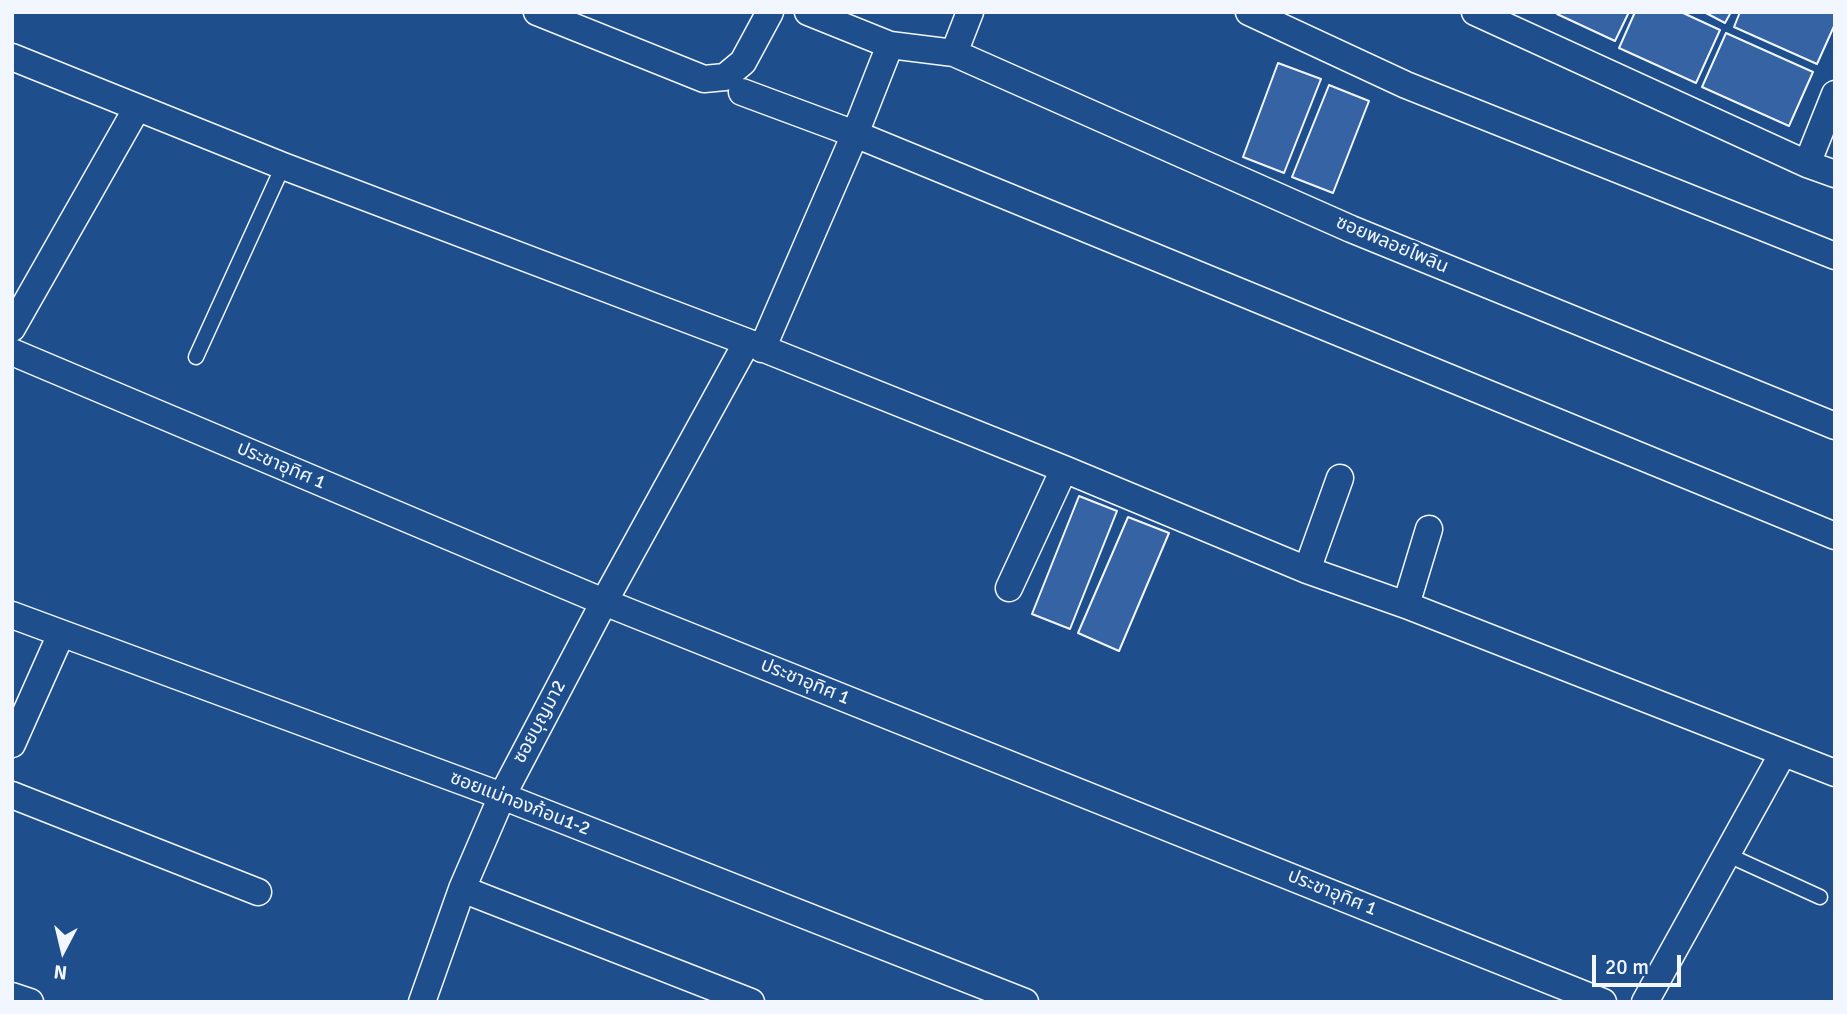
<!DOCTYPE html>
<meta charset="utf-8">
<style>
body{margin:0}
#map{position:relative;width:1847px;height:1014px;overflow:hidden;background:#1f4e8c;font-family:Signika,sans-serif}
canvas{display:block}
.frame{position:absolute;inset:0;border:14px solid #f2f6ff;pointer-events:none}
.north{position:absolute;left:28px;top:916px;width:70px;height:70px;-webkit-text-stroke:5px #1f4e8c;paint-order:stroke;rotate:187deg;font-size:19px;font-weight:700;line-height:28px;text-align:center;color:#f2f6ff}
.north::after{content:'';display:block;margin:auto;width:24px;height:32px;background:#f2f6ff;clip-path:polygon(50% 0,100% 100%,50% 72%,0 100%)}
.scale{position:absolute;left:1592px;top:955px;width:89px;height:32px;box-sizing:border-box;border:4px solid #f2f6ff;border-top:0;padding-left:9px;font-size:21px;line-height:24px;white-space:nowrap;color:#f2f6ff;-webkit-text-stroke:5px #1f4e8c;paint-order:stroke}
</style>
<div id="map">
<canvas width="1847" height="1014"></canvas>
<div class="frame"></div>
<div class="north">N</div>
<div class="scale">20 m</div>
</div>
<script>
const ctx = document.querySelector('canvas').getContext('2d');
ctx.lineJoin = 'round';
function paint(path, color) {
  ctx.fillStyle = color;
  ctx.fill(path, 'evenodd');
}
function poly(rows) {
  const path = new Path2D();
  for (const r of rows) {
    path.moveTo(r[0], r[1]);
    for (let i = 2; i < r.length; i += 2) path.lineTo(r[i], r[i + 1]);
  }
  return path;
}
function stroke(path, color, width, dash) {
  ctx.strokeStyle = color;
  ctx.lineWidth = width;
  ctx.lineCap = dash ? 'butt' : 'round';
  ctx.setLineDash(dash || []);
  ctx.stroke(path);
}
function write(font, color, halo, rows, align = 'center') {
  ctx.font = font + ' Signika,"Noto Sans Thai",sans-serif';
  ctx.lineWidth = 5;
  ctx.setLineDash([]);
  ctx.textBaseline = 'middle';
  ctx.strokeStyle = halo;
  ctx.fillStyle = color;
  for (const [text, x, y, turn = 0] of rows) {
    ctx.save();
    ctx.translate(x, y);
    ctx.rotate((+turn || 0) * Math.PI / 180);
    ctx.textAlign = isNaN(turn) ? turn : align;
    if (halo) ctx.strokeText(text, 0, 0);
    ctx.fillText(text, 0, 0);
    ctx.restore();
  }
}
const building = poly([
 [1557,12,1629,12,1615,41,1557,14,1557,12],
 [1635,12,1681,12,1720,30,1696,83,1619,48,1635,12],
 [1704,12,1731,12,1725,23,1704,12],
 [1740,12,1835,12,1835,24,1817,64,1734,27,1740,12],
 [1726,33,1813,72,1789,126,1702,87,1726,33],
 [1278,63,1321,79,1284,173,1243,157,1278,63],
 [1329,85,1369,101,1333,193,1292,177,1329,85],
 [1079,496,1117,511,1070,629,1032,614,1079,496],
 [1128,517,1169,533,1119,651,1078,633,1128,517]
]);
paint(building, '#3563a3');
stroke(building, '#f2f6ff', 2);
const lane = poly([
 [196,357,283,166],
 [1728,855,1820,897]
]);
const street = poly([
 [537,12,704,79,725,77,743,62,770,12],
 [808,12,890,45,954,53,1351,229,1835,426],
 [1249,12,1406,85,1835,256],
 [1475,12,1807,164,1835,174],
 [954,53,970,12],
 [12,57,283,166,747,342,1064,469,1307,570,1406,605,1835,773],
 [742,92,855,134,1835,536],
 [1807,164,1835,94],
 [12,328,137,108],
 [762,349,855,134,890,45],
 [12,352,604,602,1603,1002],
 [1307,570,1340,478],
 [1009,588,1064,469],
 [1406,605,1429,529],
 [12,615,502,796,1025,1002],
 [12,744,61,634],
 [12,795,258,892],
 [462,889,751,1002],
 [12,996,30,1002],
 [422,1002,462,889,502,796,604,602,747,342],
 [1645,1002,1783,753]
]);
stroke(lane, '#f2f6ff', 17);
stroke(street, '#f2f6ff', 29);
stroke(lane, '#1f4e8c', 14);
stroke(street, '#1f4e8c', 26);
write('19px', '#f2f6ff', '#1f4e8c', [
 ["ซอยพลอยไพลิน",1392,245,23],
 ["ประชาอุทิศ 1",281,466,23],
 ["ประชาอุทิศ 1",805,682,22],
 ["ซอยบุญมา2",540,722,-62],
 ["ซอยแม่ทองก้อน1-2",520,804,21],
 ["ประชาอุทิศ 1",1332,893,22]
]);
</script>
